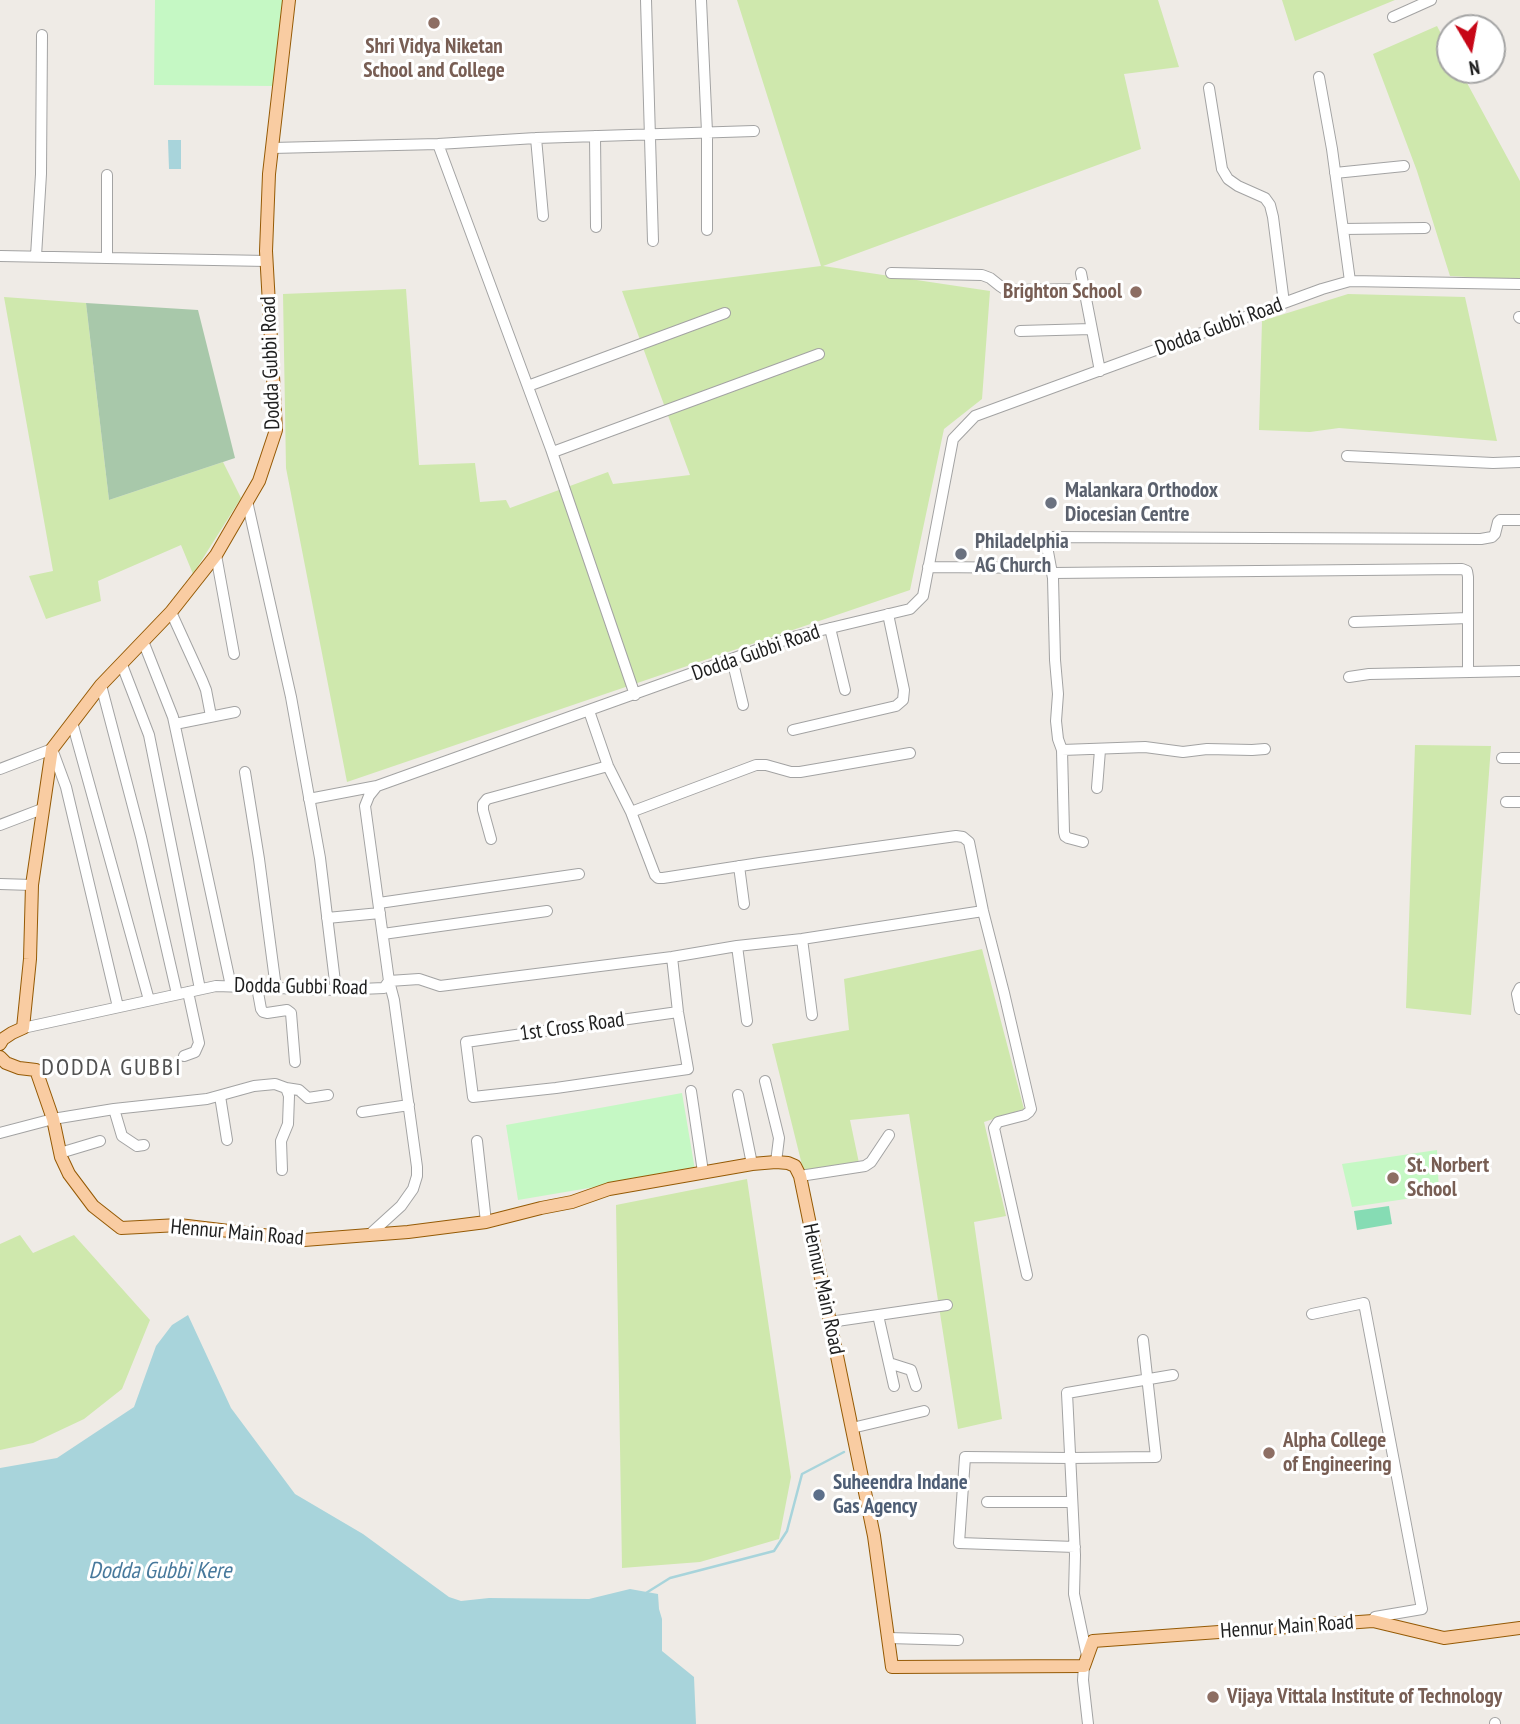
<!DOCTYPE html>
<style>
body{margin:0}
#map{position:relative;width:1520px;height:1724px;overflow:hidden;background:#efebe6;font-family:"PT Sans Narrow",sans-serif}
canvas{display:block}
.north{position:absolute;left:1436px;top:14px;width:70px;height:70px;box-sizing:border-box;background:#fff;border:2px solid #a5a5a5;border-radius:50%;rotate:170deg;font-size:19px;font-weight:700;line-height:28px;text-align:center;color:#1f1f1f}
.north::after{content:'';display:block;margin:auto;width:24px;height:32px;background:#c70717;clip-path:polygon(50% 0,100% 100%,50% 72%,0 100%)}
</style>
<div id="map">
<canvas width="1520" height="1724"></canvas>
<div class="north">N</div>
</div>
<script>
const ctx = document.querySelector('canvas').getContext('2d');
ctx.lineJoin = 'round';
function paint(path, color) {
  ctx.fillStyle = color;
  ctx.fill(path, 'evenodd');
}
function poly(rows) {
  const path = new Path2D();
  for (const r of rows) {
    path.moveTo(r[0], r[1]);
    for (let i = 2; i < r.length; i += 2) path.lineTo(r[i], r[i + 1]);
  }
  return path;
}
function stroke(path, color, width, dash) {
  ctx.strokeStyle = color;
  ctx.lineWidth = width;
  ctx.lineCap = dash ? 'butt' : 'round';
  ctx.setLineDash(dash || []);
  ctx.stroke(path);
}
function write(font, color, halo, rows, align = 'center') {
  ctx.font = font + ' "PT Sans Narrow",sans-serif';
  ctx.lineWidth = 6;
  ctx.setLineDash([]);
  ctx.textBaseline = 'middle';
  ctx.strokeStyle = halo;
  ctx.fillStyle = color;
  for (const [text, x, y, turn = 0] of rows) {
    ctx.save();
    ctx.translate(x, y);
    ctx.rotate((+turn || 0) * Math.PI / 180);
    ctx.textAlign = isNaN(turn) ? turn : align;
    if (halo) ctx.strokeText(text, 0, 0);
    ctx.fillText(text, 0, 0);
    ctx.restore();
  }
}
paint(poly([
 [737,0,1158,0,1179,67,1124,74,1141,149,823,266,990,291,982,399,944,429,910,590,347,782,286,468,283,294,406,289,419,465,475,463,480,502,506,500,510,508,608,472,613,484,690,475,622,291,821,266],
 [1282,0,1395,0,1295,41],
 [1437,26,1450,51,1450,70,1460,70,1520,181,1520,280,1450,276,1417,171,1373,54],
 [1348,294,1465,297,1497,441,1339,428,1310,432,1259,430,1262,321],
 [4,297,86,303,109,500,223,462,241,498,193,574,181,545,98,581,101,601,46,619,29,576,53,571],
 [1415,745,1491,746,1471,1015,1406,1008],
 [982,949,1024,1109,984,1122,1006,1216,974,1222,1002,1419,958,1429,909,1114,850,1120,859,1163,804,1173,772,1044,849,1030,844,979],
 [747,1179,791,1477,779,1539,700,1562,622,1568,616,1205],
 [20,1235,33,1253,74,1235,150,1320,122,1389,84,1419,33,1443,0,1450,0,1244]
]), '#cfe8ad');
paint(poly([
 [86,303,198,310,235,458,109,500]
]), '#a8c8aa');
paint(poly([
 [155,0,286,0,274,86,154,85],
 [682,1093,695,1170,518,1200,506,1125],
 [1437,1150,1439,1194,1352,1207,1342,1164]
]), '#c5f8c4');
paint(poly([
 [1389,1206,1392,1224,1357,1230,1354,1211]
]), '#86dcb4');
paint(poly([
 [168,140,181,140,181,169,169,169],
 [188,1315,231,1408,295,1494,363,1534,449,1597,461,1601,489,1598,589,1599,630,1589,658,1594,659,1609,662,1619,662,1651,694,1677,696,1724,0,1724,0,1468,57,1458,134,1407,156,1346,172,1325]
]), '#a8d4db');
stroke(poly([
 [646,1593,670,1578,774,1551,787,1531,802,1474,844,1452]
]), '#a8d4db', 2.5);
const minor = poly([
 [646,0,653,241],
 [701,0,707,132,707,230],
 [1393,17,1431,0],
 [1319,77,1332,149,1350,281],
 [1209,88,1222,169,1228,179,1238,186,1265,198,1270,205,1273,217,1284,303],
 [595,136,596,227],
 [536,138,543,216],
 [438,144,551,449,635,695],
 [272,148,438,144,536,138,754,131],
 [1335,173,1404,166],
 [1343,229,1425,228],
 [0,256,267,261],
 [36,256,41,174,42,35],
 [107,257,107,175],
 [891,273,982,275,990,278,1000,286,1006,290,1084,289],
 [1081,273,1100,371],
 [1519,317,1520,318],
 [1020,331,1091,329],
 [528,386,725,313],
 [553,452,819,354],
 [1347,456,1493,463,1520,462],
 [247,501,291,697,320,858,336,990],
 [216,555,234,654],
 [928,567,1051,568,1053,578,1055,660,1058,694,1056,721,1058,739,1062,750,1145,747,1183,752,1207,749,1252,750,1265,749],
 [1051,568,1046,541,1049,537,1481,539,1492,537,1495,534,1498,522,1500,520,1520,520],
 [1053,573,1462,569,1467,571,1468,577,1468,672],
 [171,612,202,680,206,690,211,716],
 [1354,622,1468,618],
 [830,628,845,690],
 [143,641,173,717,231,986],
 [732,659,743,705],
 [122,665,149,735,200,989],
 [1349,677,1369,674,1520,671],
 [101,685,141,837,177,994],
 [589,711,608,766,631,812,655,875,658,878,663,878,760,863,956,836,963,837,969,842,983,911,1004,993,1031,1109,1029,1112,1025,1115,998,1122,994,1128,1027,1275],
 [72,722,149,1000],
 [175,724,235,712],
 [793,730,896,706,903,700,904,690,888,614],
 [1062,750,1064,832,1065,836,1068,838,1083,842],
 [1502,758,1520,758],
 [0,769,52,749,66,787,118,1007],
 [245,772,259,859,276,988],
 [1097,788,1100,750],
 [309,799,377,786],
 [1506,802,1520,802],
 [631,812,756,765,766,765,791,772,800,772,910,753],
 [0,825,42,809],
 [491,839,483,810,483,804,487,799,608,766],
 [739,866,744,904],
 [0,884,32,885],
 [379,903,579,874],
 [327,918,380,913],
 [383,934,547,911],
 [802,939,812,1015],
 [737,946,747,1021],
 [672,957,678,1012,688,1069,556,1088,473,1097,466,1042,678,1012],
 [257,987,261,1009,263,1012,267,1013,287,1010,291,1013,295,1062],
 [1520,988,1517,994,1520,1009],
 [23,1028,216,986,336,990,384,988,389,981,365,806,369,796,377,786,793,637,910,609,923,596,953,439,975,416,1322,289,1350,281,1520,284],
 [184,1056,195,1052,199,1043,188,992],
 [765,1081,779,1138,776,1162],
 [286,1088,299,1090,308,1098,328,1095],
 [691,1091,703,1172],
 [738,1095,752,1164],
 [220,1096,227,1140],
 [114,1109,122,1136,137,1146,144,1145],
 [362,1112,409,1105],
 [0,1133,53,1119,114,1109,207,1099,254,1086,275,1084,286,1088,289,1096,288,1124,281,1141,282,1170],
 [477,1141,486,1222],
 [60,1153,100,1141],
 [800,1176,865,1166,871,1162,889,1135],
 [368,1236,401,1206,413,1189,417,1176,417,1167,403,1065,394,1000,389,981,419,979,440,986,672,957,737,946,802,939,983,911],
 [1312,1314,1364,1303,1422,1609,1375,1617,1373,1621],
 [878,1315,894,1386],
 [830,1322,947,1305],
 [889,1363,911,1370,916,1386],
 [852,1428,924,1411],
 [987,1502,1072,1502],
 [1075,1547,959,1543,965,1457,1070,1458,1156,1457,1143,1340],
 [889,1638,958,1640],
 [1087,1656,1074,1594,1075,1555,1067,1393,1173,1375],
 [1084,1666,1083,1680,1088,1724],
 [1495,1723,1495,1724]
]);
const major = poly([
 [0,1044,3,1039,12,1033,23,1028,30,959,32,885,52,749,101,685,171,612,216,555,259,481,276,430,266,251,269,174,289,0],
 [0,1057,6,1063,19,1068,36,1070,53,1119,61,1157,69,1174,93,1206,121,1228,179,1225,304,1240,408,1232,486,1222,541,1208,572,1202,609,1189,752,1164,776,1162,788,1163,795,1166,800,1176,874,1536,892,1667,1084,1666,1093,1641,1373,1621,1444,1638,1520,1628]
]);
stroke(minor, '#a3a3a3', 12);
stroke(major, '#955a05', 14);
stroke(minor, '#fff', 10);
stroke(major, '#f9cca2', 12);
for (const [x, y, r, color] of [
 [434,23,7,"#8d6e63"],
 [1136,292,7,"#8d6e63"],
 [1051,503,7,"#6b7280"],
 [961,554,7,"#6b7280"],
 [1393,1178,7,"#8d6e63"],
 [1269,1453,7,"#8d6e63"],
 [819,1495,7,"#5c6f8a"],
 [1213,1697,7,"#8d6e63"]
]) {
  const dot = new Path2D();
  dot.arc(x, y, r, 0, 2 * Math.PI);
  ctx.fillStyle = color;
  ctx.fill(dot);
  stroke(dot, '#fff', 2.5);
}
write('bold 21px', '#785e54', '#fff', [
 ["Shri Vidya Niketan",434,47,"center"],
 ["School and College",434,71,"center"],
 ["Brighton School",1122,292,"right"],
 ["St. Norbert",1407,1166],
 ["School",1407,1190],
 ["Alpha College",1283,1441],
 ["of Engineering",1283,1465],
 ["Vijaya Vittala Institute of Technology",1227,1697]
], 'left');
write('21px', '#1f1f1f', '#fff', [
 ["Dodda Gubbi Road",1219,327,-20],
 ["Dodda Gubbi Road",271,363,-92],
 ["Dodda Gubbi Road",756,653,-19],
 ["Dodda Gubbi Road",301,987,1],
 ["1st Cross Road",572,1027,-8],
 ["Hennur Main Road",237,1233,5],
 ["Hennur Main Road",823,1289,78],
 ["Hennur Main Road",1287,1627,-4]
]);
write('bold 21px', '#5b616d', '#fff', [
 ["Malankara Orthodox",1065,491],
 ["Diocesian Centre",1065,515],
 ["Philadelphia",975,542],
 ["AG Church",975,566]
], 'left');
write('bold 21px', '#4e5e75', '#fff', [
 ["Suheendra Indane",833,1483],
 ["Gas Agency",833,1507]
], 'left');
write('italic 23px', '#48799c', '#fff', [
 ["Dodda Gubbi Kere",160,1571]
]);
ctx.letterSpacing = '2px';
write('24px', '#525252', '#fff', [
 ["DODDA GUBBI",112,1068]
]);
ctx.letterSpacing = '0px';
</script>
